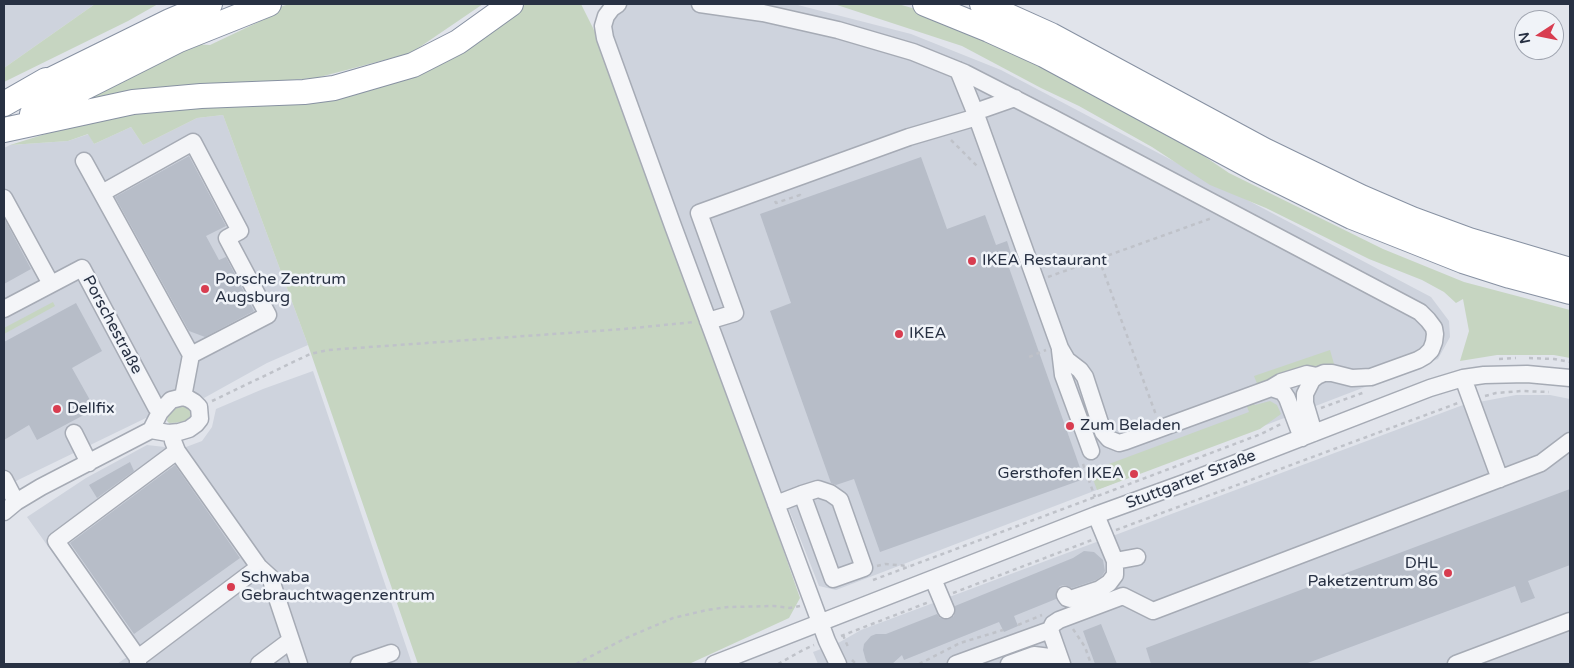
<!DOCTYPE html>
<meta charset="utf-8">
<style>
body{margin:0}
#map{position:relative;width:1574px;height:668px;overflow:hidden;background:#e1e4eb;font-family:"Varela Round",sans-serif}
canvas{display:block}
.frame{position:absolute;inset:0;border:5px solid #283143;pointer-events:none}
.north{position:absolute;left:1514px;top:10px;width:50px;height:50px;box-sizing:border-box;background:#f0f3f8;border:1px solid #a0a5b0;border-radius:50%;rotate:259deg;font-size:14px;font-weight:700;line-height:20px;text-align:center;color:#283143}
.north::after{content:'';display:block;margin:auto;width:18px;height:22px;background:#d83d50;clip-path:polygon(50% 0,100% 100%,50% 72%,0 100%)}
</style>
<div id="map">
<canvas width="1574" height="668"></canvas>
<div class="frame"></div>
<div class="north">N</div>
</div>
<script>
const ctx = document.querySelector('canvas').getContext('2d');
ctx.lineJoin = 'round';
function paint(path, color) {
  ctx.fillStyle = color;
  ctx.fill(path, 'evenodd');
}
function poly(rows) {
  const path = new Path2D();
  for (const r of rows) {
    path.moveTo(r[0], r[1]);
    for (let i = 2; i < r.length; i += 2) path.lineTo(r[i], r[i + 1]);
  }
  return path;
}
function stroke(path, color, width, dash) {
  ctx.strokeStyle = color;
  ctx.lineWidth = width;
  ctx.lineCap = dash ? 'butt' : 'round';
  ctx.setLineDash(dash || []);
  ctx.stroke(path);
}
function write(font, color, halo, rows, align = 'center') {
  ctx.font = font + ' "Varela Round",sans-serif';
  ctx.lineWidth = 5;
  ctx.setLineDash([]);
  ctx.textBaseline = 'middle';
  ctx.strokeStyle = halo;
  ctx.fillStyle = color;
  for (const [text, x, y, turn = 0] of rows) {
    ctx.save();
    ctx.translate(x, y);
    ctx.rotate((+turn || 0) * Math.PI / 180);
    ctx.textAlign = isNaN(turn) ? turn : align;
    if (halo) ctx.strokeText(text, 0, 0);
    ctx.fillText(text, 0, 0);
    ctx.restore();
  }
}
paint(poly([
 [4,4,95,4,4,68],
 [604,4,794,4,911,34,1001,70,1431,297,1449,321,1450,337,1438,359,836,590,819,586,720,335,611,31],
 [223,115,308,345,267,363,204,398,186,388,161,396,148,417,18,480,4,489,4,148,10,145,68,141,89,134,94,144,131,127,143,145,197,118],
 [313,371,412,664,117,664,127,657,27,517,86,478,147,445,174,448,186,447,202,441,212,427,216,409,263,389],
 [1516,395,1550,395,1570,399,1570,664,818,664,813,652,840,642,861,630,1463,405]
]), '#ced3dd');
paint(poly([
 [95,4,158,4,128,21,4,82,4,68],
 [290,4,483,4,411,53,316,78,148,91,77,102,192,44,210,45,269,17,272,9],
 [526,4,581,4,597,36,672,231,800,598,789,618,689,664,418,664,308,345,223,115,197,118,143,145,131,127,94,144,88,134,68,141,10,145,81,123,124,114,264,103,497,26],
 [834,4,898,4,937,15,973,30,1170,133,1229,173,1383,249,1464,282,1570,310,1570,358,1554,355,1497,355,1460,361,1469,331,1463,299,1456,303,1444,292,1422,280,1369,259,1266,208,1210,185,1152,147,1079,106,1041,88,962,46],
 [53,302,55,306,4,334,4,328],
 [1330,350,1334,364,1317,366,1258,386,1254,376],
 [1270,401,1277,405,1281,414,1260,429,1097,490,1090,471,1249,412,1246,404,1252,402,1255,405],
 [184,404,191,410,191,419,188,422,169,423,167,421,168,415,179,405]
]), '#c6d5c1');
paint(poly([
 [189,156,226,226,206,236,219,260,226,257,254,311,205,337,189,331,115,197],
 [921,157,947,229,985,215,996,245,1007,241,1013,260,1007,262,1084,479,880,552,854,479,836,485,831,483,770,311,791,303,760,214],
 [4,218,31,269,4,284],
 [76,303,102,351,72,368,95,409,37,440,29,425,4,440,4,342],
 [130,462,134,471,97,498,89,485],
 [175,465,240,558,134,634,70,543],
 [1570,489,1570,565,1528,581,1535,598,1521,603,1515,586,1305,664,1151,664,1146,648],
 [1084,551,1094,552,1103,560,1105,571,1102,576,1096,580,1072,588,1065,585,1060,586,1056,591,1056,599,1014,616,1018,626,1004,632,999,622,904,660,902,655,892,664,869,664,866,661,863,650,864,644,871,636,876,634,886,634,937,614,940,618,949,619,954,616,955,606,1073,558],
 [1101,624,1117,664,1095,664,1083,631]
]), '#b7bdc8');
const minor = poly([
 [618,4,612,8,606,16,603,26,605,38,673,226,827,641,838,664],
 [700,4,763,13,838,30,913,52,965,73,1053,118,1420,312,1428,320,1434,328,1435,334,1434,342,1431,350,1425,356,1418,360,1371,377,1352,378,1332,373,1324,373,1317,376,1312,380,1305,394,1305,403,1314,433],
 [958,70,975,112,1060,348,1067,360,1080,370,1085,377,1103,432,1109,439,1119,443,1126,441,1271,388,1281,382,1307,374,1317,376],
 [975,112,1015,98],
 [84,161,191,355],
 [102,193,193,142,240,231,227,238,268,315,191,355,183,397],
 [4,198,51,284],
 [4,309,82,268,156,407,160,412],
 [708,321,735,313,699,213,909,137,977,117],
 [1060,350,1063,375,1091,451],
 [1463,378,1500,479],
 [1271,388,1283,392,1287,398,1302,438],
 [74,433,89,463],
 [173,441,177,451,259,567,270,577,299,664],
 [4,479,16,502],
 [776,504,802,494,818,489,830,493,840,500,864,568,833,579,802,494],
 [4,512,16,502,41,487,151,430,160,412,171,400,183,397,189,399,194,402,199,407,200,419,196,424,189,429,179,432,168,433,151,430],
 [1115,561,1137,557],
 [933,579,946,610],
 [1065,595,1067,598,1070,599,1100,589,1109,583,1115,575,1115,561,1096,515],
 [138,658,56,541,177,451],
 [138,664,138,658,259,567],
 [259,664,291,640],
 [359,664,391,653],
 [714,664,1096,515,1187,482,1430,388,1463,378,1484,375,1527,374,1570,378],
 [956,664,1050,630],
 [1009,664,1034,655,1050,657,1058,664],
 [1062,664,1050,630,1053,624,1059,620,1123,596,1153,611,1541,463,1570,441],
 [1456,664,1570,621]
]);
const highway = poly([
 [925,4,989,30,1044,55,1255,169,1352,217,1463,261,1510,276,1570,292],
 [982,4,1051,35,1264,150,1361,197,1412,219,1469,240,1570,270],
 [32,89,170,21,210,4],
 [4,104,46,80],
 [32,114,179,40,269,4],
 [4,130,133,102,201,96,304,92,334,88,413,65,458,42,511,4]
]);
stroke(minor, '#a6abb5', 19);
stroke(highway, '#8791a2', 26);
stroke(poly([
 [951,140,979,168],
 [775,201,776,203,800,195,801,199],
 [1099,259,1156,415],
 [1048,277,1212,218],
 [1029,357,1046,350],
 [1529,358,1554,359,1570,362],
 [1499,359,1516,358],
 [1485,396,1496,393,1522,391,1549,392],
 [212,401,310,354,328,350,624,329,694,322],
 [1321,408,1365,392],
 [1083,464,1095,497],
 [1116,530,1458,403],
 [877,566,885,564,909,566],
 [873,580,1095,497,1261,434,1281,424],
 [953,593,1092,540],
 [1018,625,1042,615],
 [1073,629,1085,647,1091,664],
 [843,635,848,647],
 [841,636,929,602],
 [852,660,856,664],
 [576,664,626,638,673,618,707,610,728,607,774,606,790,608,800,606],
 [778,664,803,650,814,645],
 [919,664,960,643,1003,630]
]), '#bfc2c9', 2.5, [4, 4]);
stroke(minor, '#f4f5f8', 16);
stroke(highway, '#fff', 24);
for (const [x, y, r, color] of [
 [972,261,5,"#d83d50"],
 [205,289,5,"#d83d50"],
 [899,334,5,"#d83d50"],
 [57,409,5,"#d83d50"],
 [1070,426,5,"#d83d50"],
 [1134,474,5,"#d83d50"],
 [1448,573,5,"#d83d50"],
 [231,587,5,"#d83d50"]
]) {
  const dot = new Path2D();
  dot.arc(x, y, r, 0, 2 * Math.PI);
  ctx.fillStyle = color;
  ctx.fill(dot);
  stroke(dot, '#f0f3f8', 2);
}
write('16px', '#283143', '#f0f3f8', [
 ["IKEA Restaurant",982,261],
 ["Porsche Zentrum",215,280],
 ["Augsburg",215,298],
 ["IKEA",909,334],
 ["Dellfix",67,409],
 ["Zum Beladen",1080,426],
 ["Gersthofen IKEA",1124,474,"right"],
 ["DHL",1438,564,"right"],
 ["Paketzentrum 86",1438,582,"right"],
 ["Schwaba",241,578],
 ["Gebrauchtwagenzentrum",241,596]
], 'left');
write('16px', '#283143', '#f0f3f8', [
 ["Porschestraße",112,325,62],
 ["Stuttgarter Straße",1191,480,-21]
]);
</script>
